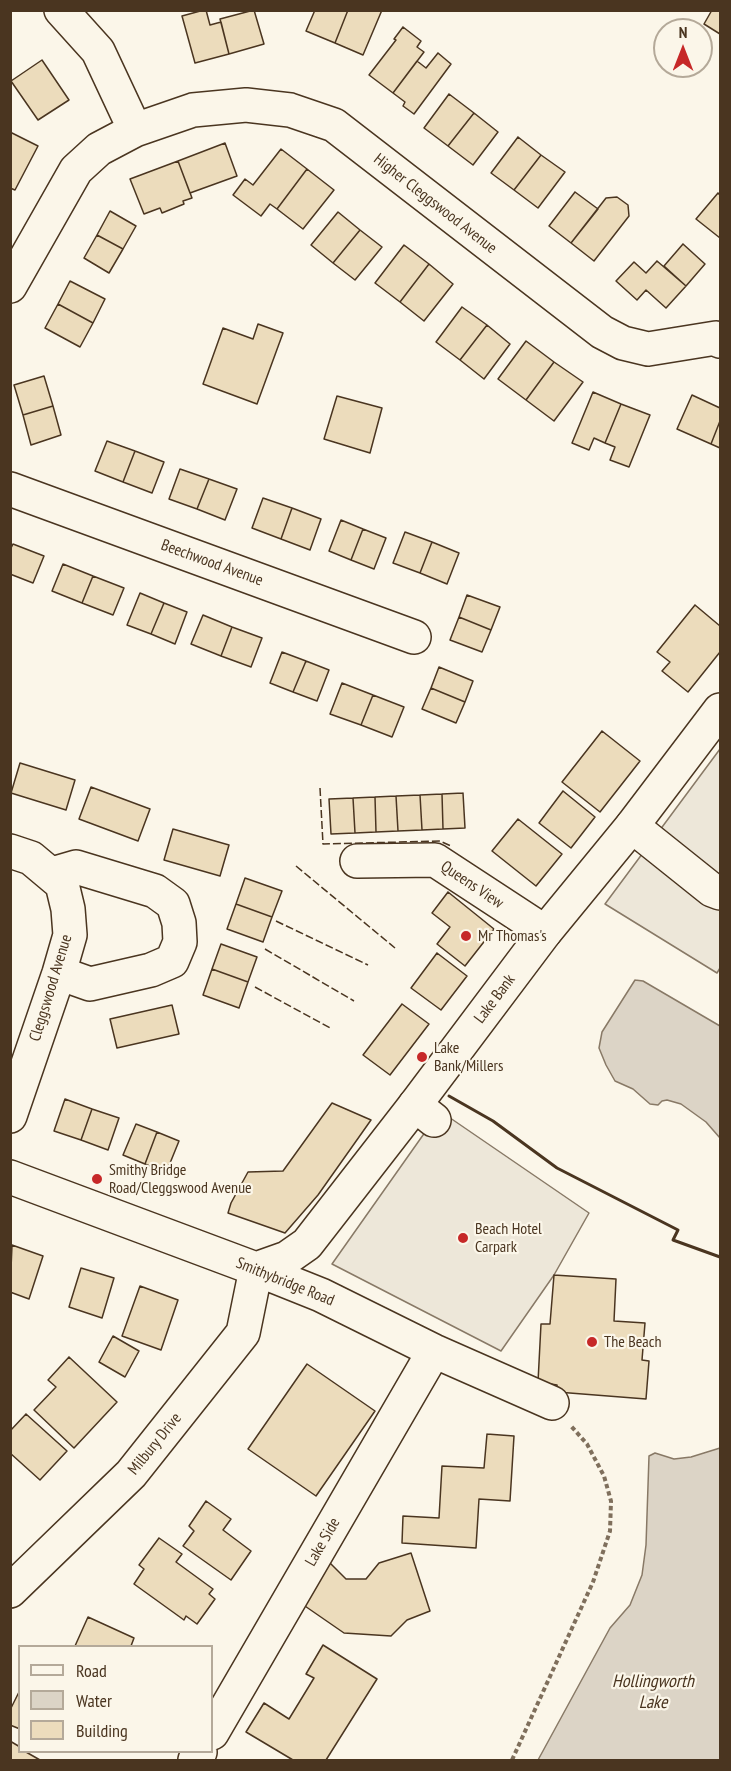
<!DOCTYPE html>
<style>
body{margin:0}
#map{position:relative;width:731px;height:1771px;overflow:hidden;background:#fbf6e9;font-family:"PT Sans Narrow",sans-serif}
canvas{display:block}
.frame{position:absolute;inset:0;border:12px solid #4a3520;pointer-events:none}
.legend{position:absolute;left:18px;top:1645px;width:195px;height:108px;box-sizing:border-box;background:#fbf6e9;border:2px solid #b4a999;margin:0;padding:8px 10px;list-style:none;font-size:18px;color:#4a3520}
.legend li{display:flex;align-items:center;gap:12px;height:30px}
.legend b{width:30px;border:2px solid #b4a999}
.north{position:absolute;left:653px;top:18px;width:60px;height:60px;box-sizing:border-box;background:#fbf6e9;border:2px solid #b4a999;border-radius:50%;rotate:0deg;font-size:16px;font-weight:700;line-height:24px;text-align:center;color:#4a3520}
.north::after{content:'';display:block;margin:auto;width:21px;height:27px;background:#c62828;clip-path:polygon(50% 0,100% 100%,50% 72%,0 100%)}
</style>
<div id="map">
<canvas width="731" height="1771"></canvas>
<div class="frame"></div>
<ul class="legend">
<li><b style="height:8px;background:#fbf6e9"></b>Road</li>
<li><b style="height:16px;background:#dcd4c6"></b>Water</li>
<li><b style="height:16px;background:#ecdcbc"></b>Building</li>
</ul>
<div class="north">N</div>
</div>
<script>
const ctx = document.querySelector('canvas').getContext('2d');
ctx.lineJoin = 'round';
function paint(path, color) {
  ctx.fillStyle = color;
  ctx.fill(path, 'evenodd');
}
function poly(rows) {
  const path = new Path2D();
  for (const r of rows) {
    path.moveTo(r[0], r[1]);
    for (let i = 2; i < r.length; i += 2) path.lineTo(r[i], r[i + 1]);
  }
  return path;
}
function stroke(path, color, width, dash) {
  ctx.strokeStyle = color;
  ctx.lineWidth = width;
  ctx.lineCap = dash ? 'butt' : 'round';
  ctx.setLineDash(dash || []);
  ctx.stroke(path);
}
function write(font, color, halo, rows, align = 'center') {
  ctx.font = font + ' "PT Sans Narrow",sans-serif';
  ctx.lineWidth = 4.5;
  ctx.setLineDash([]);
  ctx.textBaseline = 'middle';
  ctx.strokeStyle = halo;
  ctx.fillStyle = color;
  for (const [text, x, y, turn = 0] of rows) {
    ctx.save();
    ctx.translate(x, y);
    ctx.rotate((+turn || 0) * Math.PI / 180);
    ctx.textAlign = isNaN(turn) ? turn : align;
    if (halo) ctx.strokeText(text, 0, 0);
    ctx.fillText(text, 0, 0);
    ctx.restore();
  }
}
const parking = poly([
 [720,749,720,968,717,973,605,904,720,749],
 [440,1111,589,1213,554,1275,501,1351,332,1264,440,1111]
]);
paint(parking, '#ede7d9');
stroke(parking, '#887966', 1.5);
const water = poly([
 [635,980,643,981,720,1026,720,1138,706,1122,681,1104,667,1100,662,1101,658,1105,650,1104,633,1089,615,1081,606,1065,599,1048,602,1032,635,980],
 [720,1448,720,1760,538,1760,610,1628,630,1605,642,1575,646,1545,649,1456,655,1453,674,1459,691,1457,720,1448]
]);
paint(water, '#dcd4c6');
stroke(water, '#887966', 1.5);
const building = poly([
 [204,10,206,10,210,25,221,22,229,54,195,63,182,16,204,10],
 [254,10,264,44,229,54,220,19,254,10],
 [315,10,348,10,335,43,306,31,315,10],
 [348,10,382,10,363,55,335,43,348,10],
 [712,10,720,10,720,34,704,24,712,10],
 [403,27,421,41,417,47,424,52,393,93,369,75,396,40,394,39,403,27],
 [438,53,451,64,414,114,403,106,405,102,393,93,417,61,426,68,438,53],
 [42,60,69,100,38,120,11,81,42,60],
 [449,94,474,113,448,146,424,128,449,94],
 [474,113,498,132,473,165,448,146,474,113],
 [10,132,38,146,15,190,10,188,10,132],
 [518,137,541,155,514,190,491,173,518,137],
 [225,143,237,176,190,193,178,161,225,143],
 [281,149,307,169,277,209,270,204,261,216,233,195,245,179,253,185,281,149],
 [541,155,565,172,538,208,514,190,541,155],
 [178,161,192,198,183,201,184,204,162,213,160,208,144,214,130,179,178,161],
 [307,169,334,190,303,229,277,209,307,169],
 [575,192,598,209,571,243,549,226,575,192],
 [718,193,720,195,720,238,696,219,718,193],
 [617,197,628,205,629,216,594,261,571,243,606,198,617,197],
 [110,211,136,226,123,249,97,235,110,211],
 [338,212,360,230,333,263,311,245,338,212],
 [360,230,382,247,355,280,333,263,360,230],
 [97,235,123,249,109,273,84,258,97,235],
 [683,244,705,264,686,286,664,266,683,244],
 [404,245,429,264,400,302,375,283,404,245],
 [657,261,686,286,666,308,646,290,637,300,616,281,634,262,646,273,657,261],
 [429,264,453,284,424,321,400,302,429,264],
 [70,281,105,299,93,323,58,304,70,281],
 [58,304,93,323,80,347,45,328,58,304],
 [462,307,487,325,460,360,436,342,462,307],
 [258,324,283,333,257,404,203,384,223,328,253,339,258,324],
 [487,325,510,344,484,379,460,360,487,325],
 [526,341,554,362,526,400,498,379,526,341],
 [554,362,583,382,554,421,526,400,554,362],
 [44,376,53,406,23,415,14,385,44,376],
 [593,392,621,404,605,443,594,438,589,450,572,443,593,392],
 [692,395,720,408,720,421,711,444,677,429,692,395],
 [337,396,382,408,370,453,324,439,337,396],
 [621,404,650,415,629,467,610,460,615,447,605,443,621,404],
 [53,406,61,435,31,445,23,415,53,406],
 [720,421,720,448,711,444,720,421],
 [107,441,135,451,123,482,95,471,107,441],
 [135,451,164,462,152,493,123,482,135,451],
 [180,469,209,479,197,509,169,499,180,469],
 [209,479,237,489,225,520,197,509,209,479],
 [263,498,292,508,281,539,252,528,263,498],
 [292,508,321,519,310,550,281,539,292,508],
 [341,520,363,529,351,560,329,551,341,520],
 [363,529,386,538,374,569,351,560,363,529],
 [405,532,432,542,420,573,393,563,405,532],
 [432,542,459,553,447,584,420,573,432,542],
 [13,544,44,556,33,583,10,574,10,550,13,544],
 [63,564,93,576,82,603,52,591,63,564],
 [93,576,124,588,113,615,82,603,93,576],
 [140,593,164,603,151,634,127,625,140,593],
 [467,595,500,607,491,630,459,617,467,595],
 [164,603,187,612,175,644,151,634,164,603],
 [695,605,720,626,720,652,688,692,662,671,670,662,657,652,695,605],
 [203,615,232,627,221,656,191,644,203,615],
 [459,617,491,630,482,652,450,640,459,617],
 [232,627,262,638,251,667,221,656,232,627],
 [282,652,306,661,293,692,270,683,282,652],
 [306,661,329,670,317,701,293,692,306,661],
 [439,667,473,681,465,702,431,688,439,667],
 [342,683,373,695,361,725,330,714,342,683],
 [431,688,465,702,456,723,422,709,431,688],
 [373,695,404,707,392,737,361,725,373,695],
 [602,731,640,761,600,812,562,782,602,731],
 [20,763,75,780,66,810,11,793,20,763],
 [91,787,150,809,138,841,79,819,91,787],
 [563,791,595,817,571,848,539,823,563,791],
 [463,793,465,828,443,829,442,794,463,793],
 [442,794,443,829,422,830,420,795,442,794],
 [420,795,422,830,398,831,396,796,420,795],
 [396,796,398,831,376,832,375,797,396,796],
 [375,797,376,832,355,833,353,798,375,797],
 [353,798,355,833,331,834,329,799,353,798],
 [518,819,562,854,536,886,492,851,518,819],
 [173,829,229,845,220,876,164,860,173,829],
 [245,878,282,891,272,917,236,904,245,878],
 [448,892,494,929,465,966,437,944,450,927,432,913,448,892],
 [236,904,272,917,263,942,227,929,236,904],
 [221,944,257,957,248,982,212,969,221,944],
 [437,953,467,976,441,1010,411,988,437,953],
 [212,969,248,982,239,1008,203,995,212,969],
 [402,1004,429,1024,390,1075,363,1055,402,1004],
 [172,1005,179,1034,117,1048,110,1019,172,1005],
 [65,1099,92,1109,81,1140,54,1131,65,1099],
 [332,1103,371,1120,318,1195,285,1233,228,1213,231,1203,248,1172,283,1171,332,1103],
 [92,1109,119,1118,108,1150,81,1140,92,1109],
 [136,1124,157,1132,145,1164,123,1155,136,1124],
 [157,1132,179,1141,166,1173,145,1164,157,1132],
 [12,1245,43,1256,29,1299,10,1292,12,1245],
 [81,1268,114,1278,102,1318,69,1307,81,1268],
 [554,1275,616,1279,614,1321,645,1323,642,1360,649,1361,646,1399,557,1392,557,1385,538,1382,541,1324,550,1324,554,1275],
 [140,1286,178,1300,161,1350,122,1336,140,1286],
 [113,1336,139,1351,125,1377,99,1362,113,1336],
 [69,1357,117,1402,74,1448,34,1410,56,1387,48,1380,69,1357],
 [307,1364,375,1411,316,1496,248,1449,307,1364],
 [26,1414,67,1451,40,1480,10,1453,10,1431,26,1414],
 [487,1434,514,1436,510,1501,479,1499,476,1548,402,1543,403,1516,439,1518,442,1466,484,1468,487,1434],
 [206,1501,231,1519,223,1530,251,1551,231,1580,183,1546,194,1531,189,1526,206,1501],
 [159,1538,182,1554,176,1562,213,1589,209,1594,215,1599,197,1624,186,1616,184,1620,134,1584,144,1569,139,1565,159,1538],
 [411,1553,430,1611,407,1620,391,1636,344,1633,302,1604,328,1561,346,1579,366,1579,379,1563,411,1553],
 [88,1617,134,1638,131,1646,75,1646,88,1617],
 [323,1645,377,1679,326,1760,293,1760,246,1732,264,1703,289,1719,314,1678,306,1674,323,1645],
 [20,1690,20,1729,10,1725,10,1710,20,1690],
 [10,1741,20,1747,20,1752,26,1752,40,1760,10,1760,10,1741]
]);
paint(building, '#ecdcbc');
stroke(building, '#4a3520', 1.5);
const minor = poly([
 [61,10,98,51,135,130],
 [10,286,76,170,99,149,135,130,193,110,246,105,290,110,334,125,602,332,623,343,648,349,716,338,720,341],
 [10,489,414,637],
 [632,826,712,890,720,893],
 [10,851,31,858,62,884,68,909,70,935,59,973,10,1116],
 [357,861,435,860,545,932],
 [52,874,76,867,155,891,173,904,179,923,180,942,172,961,151,970,90,984,59,973],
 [415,1105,434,1120],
 [10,1591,131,1474,243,1333,256,1269,321,1295,434,1351,552,1403],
 [212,1733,434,1351],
 [195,1760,200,1752]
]);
const major = poly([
 [10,1177,256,1269,287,1258,307,1244,415,1105,545,932,632,826,720,710]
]);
stroke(minor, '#4a3520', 36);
stroke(major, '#4a3520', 36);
stroke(poly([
 [512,1760,593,1582,610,1531,611,1501,604,1476,587,1444,571,1426]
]), '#7f6f5c', 4, [4.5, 3]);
stroke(minor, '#fbf6e9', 33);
stroke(major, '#fbf6e9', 33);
stroke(poly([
 [320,788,323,844,440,841,451,846],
 [296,866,395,948],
 [276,921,368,965],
 [265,949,354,1001],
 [255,987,332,1029]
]), '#4a3520', 1.5, [8, 3]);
stroke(poly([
 [449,1096,493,1121,557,1168,678,1230,673,1240,720,1257]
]), '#4a3520', 3);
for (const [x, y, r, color] of [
 [466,936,6,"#c62828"],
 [422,1057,6,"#c62828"],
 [97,1179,6,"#c62828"],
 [463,1238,6,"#c62828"],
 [592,1342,6,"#c62828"]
]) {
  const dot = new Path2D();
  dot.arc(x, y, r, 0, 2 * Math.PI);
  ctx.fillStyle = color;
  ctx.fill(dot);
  stroke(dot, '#fbf6e9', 2);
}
write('16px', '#4a3520', '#fbf6e9', [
 ["Higher Cleggswood Avenue",435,204,38],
 ["Beechwood Avenue",212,563,20],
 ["Queens View",472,885,34],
 ["Cleggswood Avenue",51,988,-73],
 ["Lake Bank",495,999,-53],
 ["Smithybridge Road",285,1282,22],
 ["Milbury Drive",155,1444,-51],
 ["Lake Side",323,1542,-60]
]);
write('16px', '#4a3520', '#fbf6e9', [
 ["Mr Thomas's",478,936],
 ["Lake",434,1048],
 ["Bank/Millers",434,1066],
 ["Smithy Bridge",109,1170],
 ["Road/Cleggswood Avenue",109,1188],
 ["Beach Hotel",475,1229],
 ["Carpark",475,1247],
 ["The Beach",604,1342]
], 'left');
write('italic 18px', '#4a3520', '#fbf6e9', [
 ["Hollingworth",653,1682],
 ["Lake",653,1703]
]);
</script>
